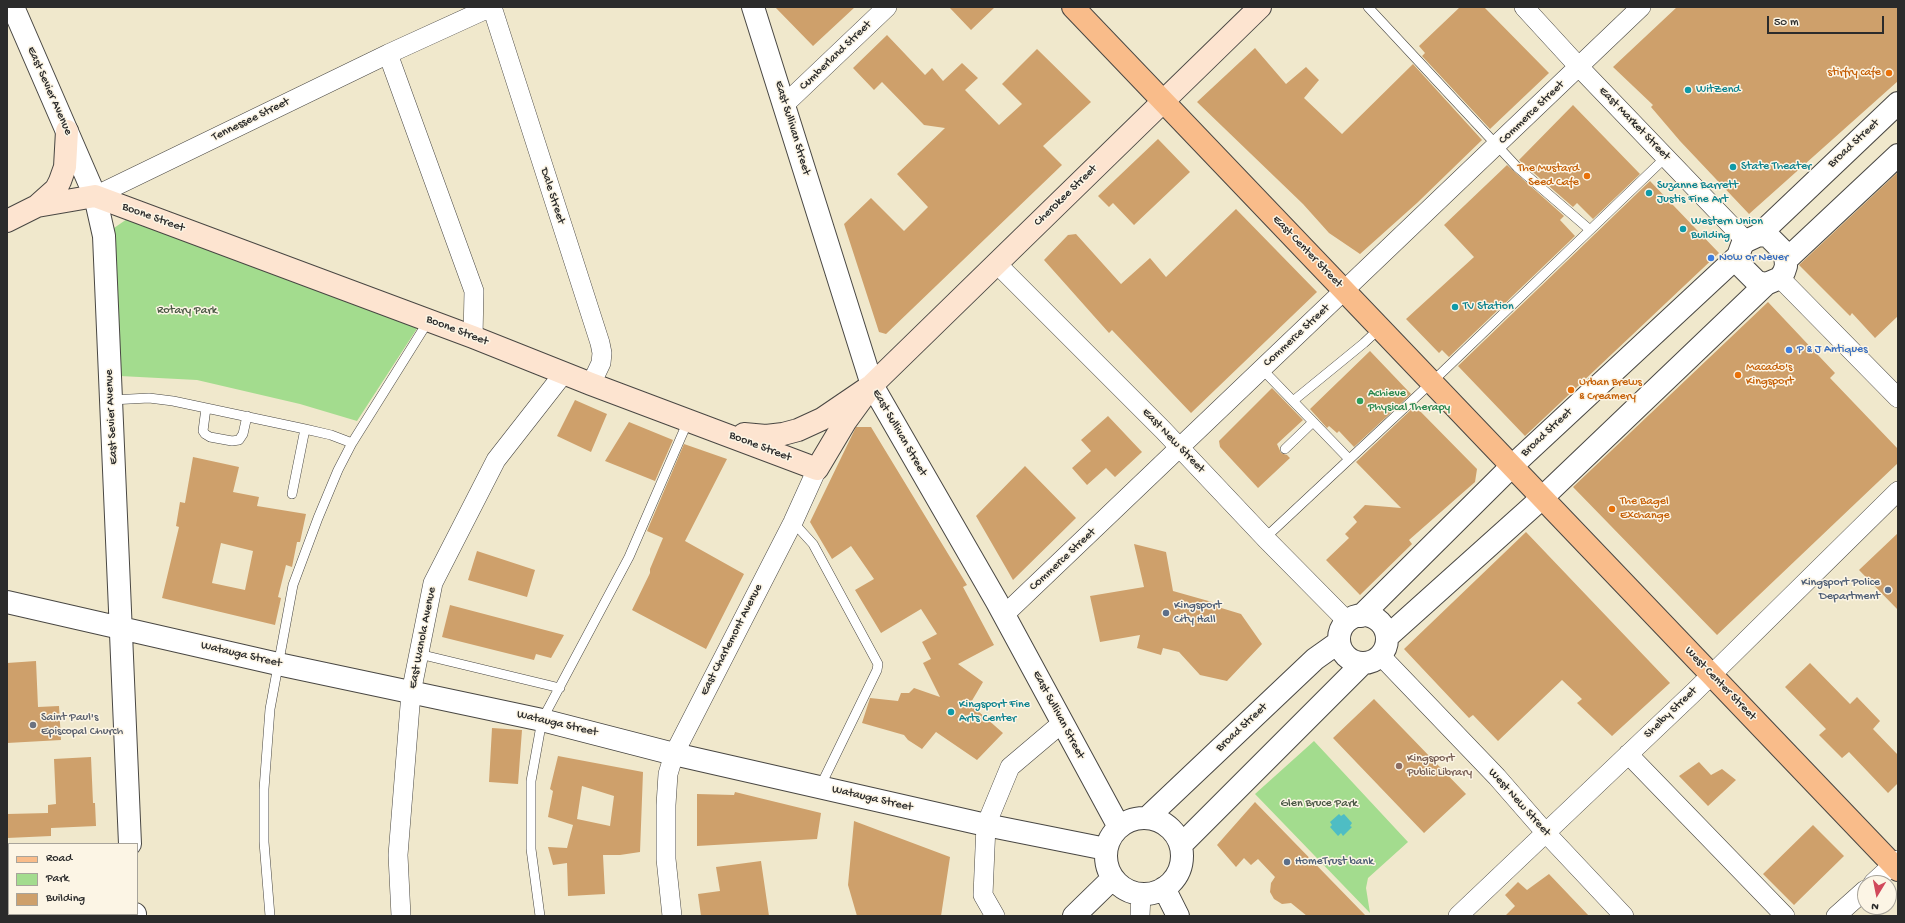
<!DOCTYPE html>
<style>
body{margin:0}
#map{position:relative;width:1905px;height:923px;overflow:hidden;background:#f0e8cc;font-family:"Gochi Hand",sans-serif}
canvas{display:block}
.frame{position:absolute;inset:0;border:8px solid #2b2b2b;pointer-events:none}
.legend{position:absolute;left:8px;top:843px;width:130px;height:72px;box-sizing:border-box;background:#fcf5e5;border:1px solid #a8a49b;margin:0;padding:5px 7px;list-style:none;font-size:12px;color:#2b2b2b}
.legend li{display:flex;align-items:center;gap:8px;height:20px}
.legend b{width:20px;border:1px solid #a8a49b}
.north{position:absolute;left:1857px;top:875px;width:40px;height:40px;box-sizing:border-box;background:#fcf5e5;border:1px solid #a8a49b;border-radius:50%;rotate:190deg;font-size:11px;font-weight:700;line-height:16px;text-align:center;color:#2b2b2b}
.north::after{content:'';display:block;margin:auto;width:14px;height:18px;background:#d1495b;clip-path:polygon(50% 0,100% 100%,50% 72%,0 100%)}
.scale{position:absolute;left:1767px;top:16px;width:117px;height:18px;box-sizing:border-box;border:2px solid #2b2b2b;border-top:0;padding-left:5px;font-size:12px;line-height:14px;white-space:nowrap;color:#2b2b2b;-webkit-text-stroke:3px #fcf5e5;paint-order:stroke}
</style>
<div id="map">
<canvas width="1905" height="923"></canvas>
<div class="frame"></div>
<ul class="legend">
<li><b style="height:5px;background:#f9bc8a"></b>Road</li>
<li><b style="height:11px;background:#a3dc8e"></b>Park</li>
<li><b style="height:11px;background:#cea06b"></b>Building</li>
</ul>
<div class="north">N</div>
<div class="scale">50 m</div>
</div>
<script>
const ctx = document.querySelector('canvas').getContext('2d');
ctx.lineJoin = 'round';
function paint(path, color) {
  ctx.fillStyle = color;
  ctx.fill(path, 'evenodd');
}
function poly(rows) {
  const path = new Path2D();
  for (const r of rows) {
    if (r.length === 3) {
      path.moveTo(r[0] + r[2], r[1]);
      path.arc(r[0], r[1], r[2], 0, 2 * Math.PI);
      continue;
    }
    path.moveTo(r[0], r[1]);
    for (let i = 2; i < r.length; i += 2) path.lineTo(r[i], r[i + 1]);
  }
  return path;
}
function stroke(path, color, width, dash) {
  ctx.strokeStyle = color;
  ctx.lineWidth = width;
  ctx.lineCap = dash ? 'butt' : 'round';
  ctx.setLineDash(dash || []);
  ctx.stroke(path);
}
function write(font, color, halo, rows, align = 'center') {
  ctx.font = font + ' "Gochi Hand",sans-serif';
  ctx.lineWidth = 3;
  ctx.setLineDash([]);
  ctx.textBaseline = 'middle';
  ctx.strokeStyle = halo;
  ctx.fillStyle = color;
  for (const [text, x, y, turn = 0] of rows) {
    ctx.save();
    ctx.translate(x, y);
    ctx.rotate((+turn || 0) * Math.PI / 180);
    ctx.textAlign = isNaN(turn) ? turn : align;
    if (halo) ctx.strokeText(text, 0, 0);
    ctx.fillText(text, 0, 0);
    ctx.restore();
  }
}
paint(poly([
 [130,217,418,327,357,421,300,404,197,380,120,376,114,228],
 [1314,741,1408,842,1368,878,1366,888,1370,913,1255,794]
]), '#a3dc8e');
paint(poly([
 [1339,814,1341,816,1344,814,1352,823,1350,826,1352,827,1343,836,1341,833,1338,836,1330,827,1332,825,1330,822]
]), '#4ebdc4');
paint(poly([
 [775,7,855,7,813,46],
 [949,7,995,7,971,30],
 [1460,7,1484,7,1549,73,1490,129,1422,56,1425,53,1419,46],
 [1677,7,1898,7,1898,81,1749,214,1680,141,1651,107,1653,105,1613,67],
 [887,35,925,75,932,68,943,81,962,63,978,78,965,90,999,125,1022,104,1002,84,1037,49,1091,102,1043,146,1062,165,886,334,879,332,844,224,871,198,904,231,928,207,897,174,945,128,924,125,882,82,874,90,853,68],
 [1255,48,1286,84,1306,67,1319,80,1304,98,1342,134,1413,64,1482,140,1417,203,1360,254,1329,233,1303,204,1197,102],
 [1573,105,1640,174,1593,219,1577,203,1573,207,1519,160],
 [1158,139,1190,172,1134,225,1113,203,1109,207,1098,196],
 [1507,165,1564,216,1560,220,1575,236,1449,357,1442,350,1439,353,1406,319,1474,257,1444,225],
 [1898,172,1898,316,1875,338,1852,313,1850,316,1799,265],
 [1650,181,1719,253,1525,436,1458,366],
 [1236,209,1317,292,1191,413,1112,330,1109,333,1044,260,1068,235,1076,234,1121,284,1150,258,1166,277],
 [1768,302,1835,373,1830,378,1898,449,1898,463,1717,635,1573,487],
 [1370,351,1411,394,1354,447,1339,431,1337,433,1329,426,1327,428,1310,409],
 [1272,388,1303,420,1277,444,1281,453,1287,455,1290,458,1258,488,1220,447,1219,441],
 [575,400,607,414,591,452,557,436],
 [1415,406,1477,469,1475,482,1409,540,1412,544,1360,595,1326,560,1349,538,1345,534,1357,522,1353,517,1365,505,1401,508,1356,462],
 [1108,416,1142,452,1115,477,1106,468,1087,485,1072,468,1091,451,1081,440],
 [629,422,673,440,655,481,605,461],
 [856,427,871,427,967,585,963,587,994,645,958,664,983,682,970,704,1003,733,977,760,936,732,922,749,908,740,904,735,862,723,870,698,898,701,901,693,909,693,914,688,940,697,923,663,931,659,922,642,937,634,921,609,881,633,855,590,874,579,851,546,832,559,810,522],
 [684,444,727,459,685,541,744,574,706,649,632,610,650,573,650,569,663,538,647,531],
 [193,457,239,467,233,492,259,497,257,506,306,514,300,542,297,542,292,567,286,565,278,597,281,598,275,625,162,598,179,527,176,526,180,502,185,503],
 [221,543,253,551,245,590,212,583],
 [1025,466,1076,518,1013,580,976,516],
 [1526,532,1670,683,1612,736,1577,703,1582,699,1562,680,1498,741,1473,715,1469,718,1404,649],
 [1898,533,1898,610,1859,570],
 [1134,544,1166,552,1173,591,1212,602,1218,607,1241,614,1262,644,1227,681,1200,675,1179,652,1163,648,1161,655,1137,648,1140,635,1100,642,1090,596,1144,587],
 [477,551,535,570,527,597,468,580],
 [450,605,564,635,551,658,536,654,534,660,442,637],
 [36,661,38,707,59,706,61,740,7,743,7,663],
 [1810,663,1850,704,1857,697,1880,721,1873,729,1898,755,1898,783,1888,793,1849,752,1842,758,1819,735,1826,729,1785,687],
 [1374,699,1466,794,1424,833,1333,738],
 [492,728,522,730,518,784,489,782],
 [558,756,643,772,640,852,620,855,603,855,605,894,568,896,567,863,553,865,548,847,567,848,573,825,548,817,553,791,550,789],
 [582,786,614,796,610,826,577,819],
 [91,757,93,803,95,803,96,826,51,828,51,836,7,838,7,814,48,813,48,805,56,804,54,759],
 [1699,762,1711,775,1722,769,1736,780,1708,806,1679,776],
 [735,792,821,813,817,839,697,846,697,794,734,795],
 [1255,802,1366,916,1307,916,1291,903,1282,904,1274,899,1270,892,1271,883,1275,877,1258,859,1251,865,1244,858,1236,867,1217,845],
 [854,821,950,857,941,916,857,916,848,885],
 [1813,825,1844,856,1794,905,1763,874],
 [761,861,769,916,701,916,698,894,720,891,716,867],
 [1549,874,1589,916,1505,916,1515,906,1505,895,1518,882,1527,890]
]), '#cea06b');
const service = poly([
 [1368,7,1517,167,1590,230,1666,157],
 [1262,369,1349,459],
 [111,400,149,398,173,401,305,429,331,435,352,443],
 [1293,401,1364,343,1380,328],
 [206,408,203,431,205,434,210,437,232,441,239,440,243,434,247,416],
 [1285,449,1313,422],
 [292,494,305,429],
 [793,522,813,544,878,664,877,670,820,787],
 [1265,538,1432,382,1590,230],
 [419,654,560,688],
 [270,916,264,842,264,789,270,709,293,585,318,518,338,470,352,443,429,320],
 [540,916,531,849,531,781,542,720,629,557,688,421]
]);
const minor = poly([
 [492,7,600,343,602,353,601,363,591,384],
 [1524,7,1579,67,1746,241],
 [388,54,474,291,473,337],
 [785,104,887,7],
 [95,196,388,54,491,7],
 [996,263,1163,430,1265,538,1347,621],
 [1780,278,1898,398],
 [1004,615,1641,7],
 [1380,655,1497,777,1545,832,1624,916],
 [1628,754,1785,916],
 [1873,883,1898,860],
 [401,916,398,855,411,693,433,583,496,460,564,373],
 [672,916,666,859,666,805,668,774,674,754,793,522,817,469],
 [995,916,983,895,986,825,1010,767,1062,723],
 [1140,916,1141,894],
 [1458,916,1694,692,1898,491],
 [1836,916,1865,890]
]);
const tertiary = poly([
 [13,7,95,196,104,236,130,844],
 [753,7,872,385,997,602,1119,827],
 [1759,235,1898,103],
 [1759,235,1768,236,1785,253,1786,266,1784,272,1780,278,1766,284,1757,282,1740,265,1738,256,1742,245,1746,241,1759,235],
 [1786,260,1898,155],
 [7,602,278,664,542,720,674,754,986,825,1106,849],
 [1363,639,24],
 [1361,616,1512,466,1738,256],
 [1387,637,1542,498,1766,284],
 [1147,818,1315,659,1339,642],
 [1144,856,38],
 [1181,845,1363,663],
 [1164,888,1178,916],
 [135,914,135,916],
 [1074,916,1113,878]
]);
const secondary = poly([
 [37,206,56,189,60,181,65,167,67,131],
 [7,221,37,206,95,196,473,337,591,384,817,469,845,422,872,385],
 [744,434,766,436,783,434,798,430,822,419,872,385,1260,7]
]);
const primary = poly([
 [1073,7,1898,870]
]);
stroke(service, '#494743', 10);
stroke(minor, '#494743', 20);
stroke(tertiary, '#494743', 24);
stroke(secondary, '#494743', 24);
stroke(primary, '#494743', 24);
stroke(service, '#fff', 9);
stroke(minor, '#fff', 19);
stroke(tertiary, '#fff', 22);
stroke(secondary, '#fde4d0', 22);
stroke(primary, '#f9bc8a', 22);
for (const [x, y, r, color] of [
 [1889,73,4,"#e8710a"],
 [1688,90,4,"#0f9aa8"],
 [1733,167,4,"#0f9aa8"],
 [1587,176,4,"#e8710a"],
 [1649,193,4,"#0f9aa8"],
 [1683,229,4,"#0f9aa8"],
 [1711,258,4,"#3f7fe0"],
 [1455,307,4,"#0f9aa8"],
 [1789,350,4,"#3f7fe0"],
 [1738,375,4,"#e8710a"],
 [1571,390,4,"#e8710a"],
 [1360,401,4,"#2e9e5b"],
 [1612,509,4,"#e8710a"],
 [1888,590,4,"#5c6f8a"],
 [1166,613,4,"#5c6f8a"],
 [951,712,4,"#0f9aa8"],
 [33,725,4,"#6b7280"],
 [1399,766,4,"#8d6e63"],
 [1287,862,4,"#5c6f8a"]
]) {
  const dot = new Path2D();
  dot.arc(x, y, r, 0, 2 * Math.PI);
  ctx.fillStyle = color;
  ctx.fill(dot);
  stroke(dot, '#fcf5e5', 1.5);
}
write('12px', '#2b2b2b', '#fcf5e5', [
 ["Cumberland Street",836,56,-44],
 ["East Sevier Avenue",49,91,66],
 ["Commerce Street",1532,113,-44],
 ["Tennessee Street",251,120,-26],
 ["East Market Street",1634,124,46],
 ["East Sullivan Street",792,128,73],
 ["Broad Street",1854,144,-43],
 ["Dale Street",552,196,72],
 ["Cherokee Street",1066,196,-44],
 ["Boone Street",153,218,20],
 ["East Center Street",1307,252,46],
 ["Boone Street",457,331,21],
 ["Commerce Street",1297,336,-43],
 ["East Sevier Avenue",112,417,-93],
 ["East Sullivan Street",899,433,60],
 ["Broad Street",1547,433,-43],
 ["East New Street",1173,441,46],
 ["Boone Street",760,447,21],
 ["Commerce Street",1063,560,-43],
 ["East Wanola Avenue",423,638,-79],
 ["East Charlemont Avenue",732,640,-63],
 ["Watauga Street",241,655,13],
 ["West Center Street",1720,684,46],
 ["Shelby Street",1671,713,-44],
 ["East Sullivan Street",1058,715,62],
 ["Watauga Street",557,724,13],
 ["Broad Street",1242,728,-43],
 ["Watauga Street",872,799,13],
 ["West New Street",1519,803,48]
]);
write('12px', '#c56008', '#fcf5e5', [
 ["stirfry cafe",1881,73,"right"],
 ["The Mustard",1579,169,"right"],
 ["Seed Cafe",1579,183,"right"],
 ["Macado's",1746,368],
 ["Kingsport",1746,382],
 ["Urban Brews",1579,383],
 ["& Creamery",1579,397],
 ["The Bagel",1620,502],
 ["Exchange",1620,516]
], 'left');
write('12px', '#0d838f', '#fcf5e5', [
 ["WitZend",1696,90],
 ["State Theater",1741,167],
 ["Suzanne Barrett",1657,186],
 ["Justis Fine Art",1657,200],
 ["Western Union",1691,222],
 ["Building",1691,236],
 ["TV Station",1463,307],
 ["Kingsport Fine",959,705],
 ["Arts Center",959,719]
], 'left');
write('12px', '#366cbe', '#fcf5e5', [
 ["Now or Never",1719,258],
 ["P & J Antiques",1797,350]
], 'left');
write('12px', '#495744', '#fcf5e5', [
 ["Rotary Park",187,311],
 ["Glen Bruce Park",1319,804]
]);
write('12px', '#27864d', '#fcf5e5', [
 ["Achieve",1368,394],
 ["Physical Therapy",1368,408]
], 'left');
write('12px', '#4e5e75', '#fcf5e5', [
 ["Kingsport Police",1880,583,"right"],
 ["Department",1880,597,"right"],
 ["Kingsport",1174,606],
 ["City Hall",1174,620],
 ["HomeTrust bank",1295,862]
], 'left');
write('12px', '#5b616d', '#fcf5e5', [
 ["Saint Paul's",41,718],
 ["Episcopal Church",41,732]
], 'left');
write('12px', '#785e54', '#fcf5e5', [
 ["Kingsport",1407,759],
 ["Public Library",1407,773]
], 'left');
</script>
